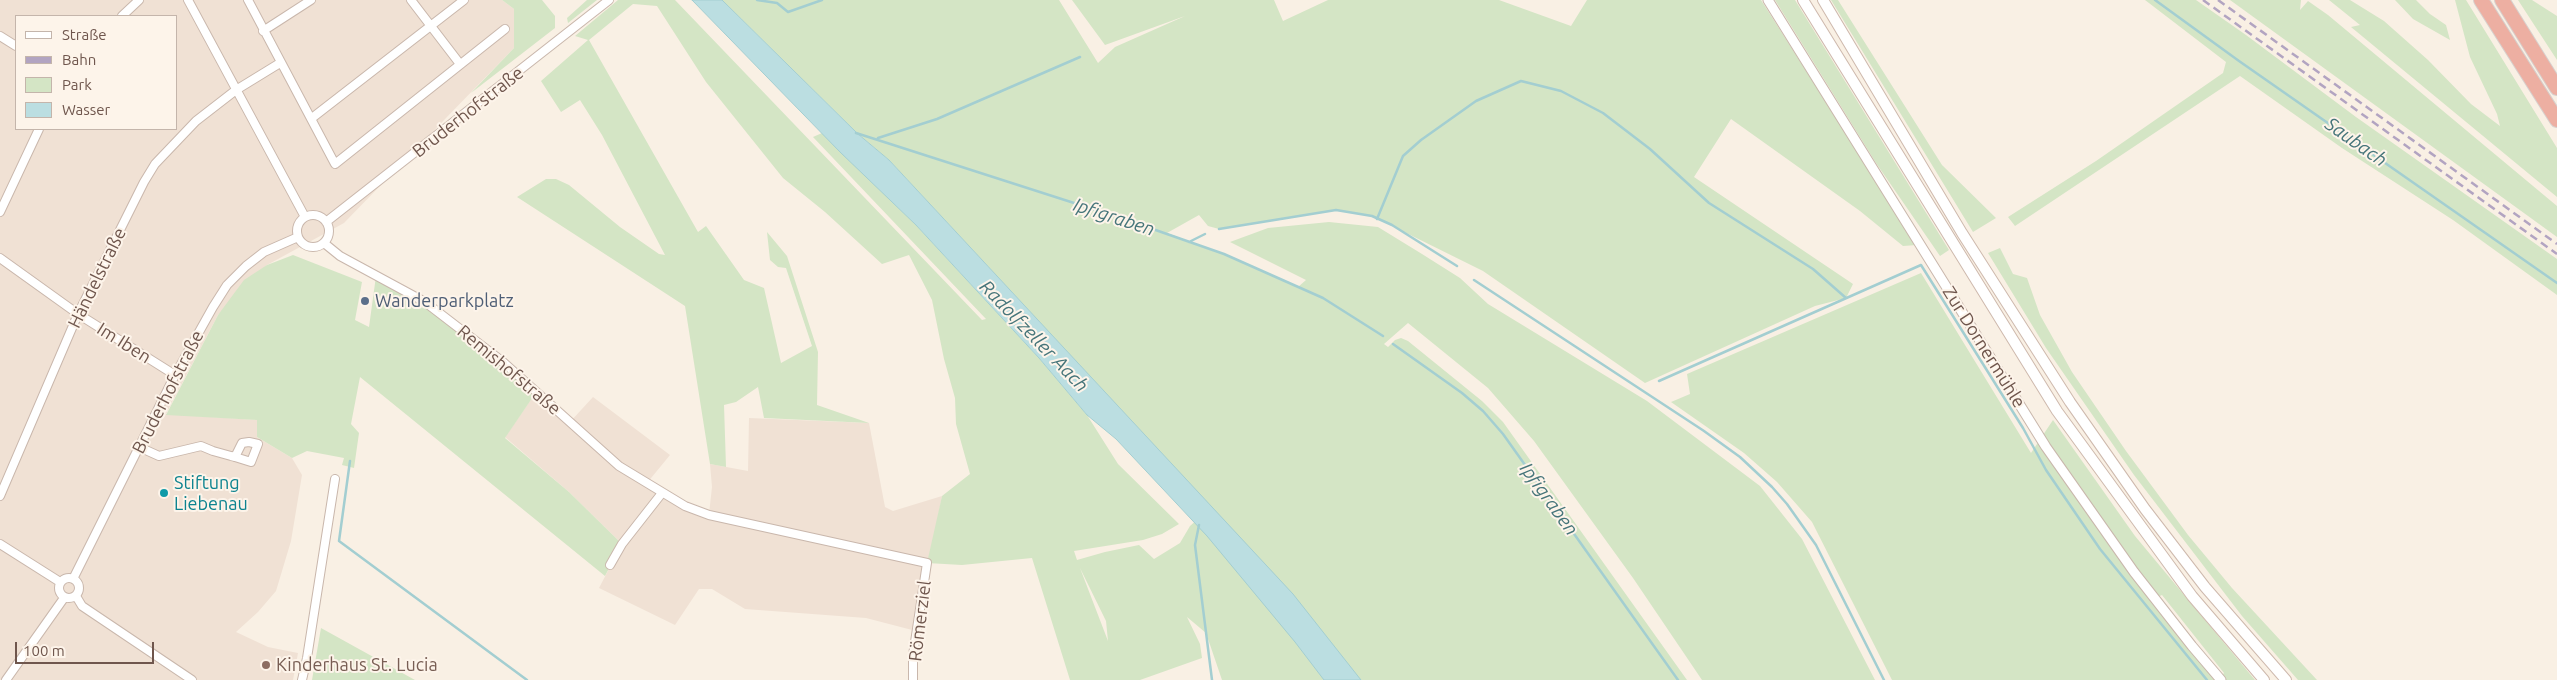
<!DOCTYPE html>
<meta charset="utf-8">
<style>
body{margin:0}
#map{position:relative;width:2557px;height:680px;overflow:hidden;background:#f9f0e4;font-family:Ubuntu,sans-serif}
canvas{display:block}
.legend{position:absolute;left:15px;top:15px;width:162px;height:115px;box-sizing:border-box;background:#fdf4ea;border:1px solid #c4b5ab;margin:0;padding:6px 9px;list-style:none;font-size:15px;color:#6f564d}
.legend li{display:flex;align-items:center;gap:10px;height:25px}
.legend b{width:25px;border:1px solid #c4b5ab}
.scale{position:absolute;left:15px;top:642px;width:139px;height:22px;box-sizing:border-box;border:2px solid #6f564d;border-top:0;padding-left:6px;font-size:15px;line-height:18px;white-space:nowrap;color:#6f564d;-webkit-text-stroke:4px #fdf4ea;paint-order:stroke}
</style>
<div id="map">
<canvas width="2557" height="680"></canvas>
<ul class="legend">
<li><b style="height:6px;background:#fff"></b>Straße</li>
<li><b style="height:6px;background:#b2a4c1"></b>Bahn</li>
<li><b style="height:14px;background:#d4e5c5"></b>Park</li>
<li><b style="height:14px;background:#bbdee1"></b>Wasser</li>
</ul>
<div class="scale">100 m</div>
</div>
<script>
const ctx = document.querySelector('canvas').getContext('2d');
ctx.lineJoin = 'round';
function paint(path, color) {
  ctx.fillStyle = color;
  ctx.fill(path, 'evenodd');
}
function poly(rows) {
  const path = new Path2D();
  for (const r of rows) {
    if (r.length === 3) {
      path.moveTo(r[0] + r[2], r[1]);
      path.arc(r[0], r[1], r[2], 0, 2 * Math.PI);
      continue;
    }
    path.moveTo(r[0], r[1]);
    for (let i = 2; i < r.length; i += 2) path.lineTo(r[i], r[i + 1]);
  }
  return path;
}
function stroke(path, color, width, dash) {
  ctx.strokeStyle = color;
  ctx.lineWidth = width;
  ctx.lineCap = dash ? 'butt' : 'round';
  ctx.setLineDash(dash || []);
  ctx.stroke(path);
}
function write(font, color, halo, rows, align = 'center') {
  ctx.font = font + ' Ubuntu,sans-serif';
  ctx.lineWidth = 4;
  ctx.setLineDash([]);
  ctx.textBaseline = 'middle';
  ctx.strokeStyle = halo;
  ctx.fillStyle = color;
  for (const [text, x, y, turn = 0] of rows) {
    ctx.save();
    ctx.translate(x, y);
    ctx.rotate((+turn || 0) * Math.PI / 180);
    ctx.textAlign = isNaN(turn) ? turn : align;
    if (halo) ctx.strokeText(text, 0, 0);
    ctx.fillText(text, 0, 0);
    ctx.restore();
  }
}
paint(poly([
 [0,0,502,0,514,9,514,48,344,223,267,265,218,315,166,414,257,420,257,437,292,458,302,475,291,541,276,591,258,612,236,632,268,647,298,653,293,680,0,680],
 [16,16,176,16,176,129,16,129],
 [537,391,570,422,593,397,670,455,647,483,709,514,712,487,710,464,748,471,749,418,869,423,885,507,893,511,942,496,916,631,866,618,745,609,712,589,699,589,675,625,599,588,622,544,569,492,505,437]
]), '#f0e1d4');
paint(poly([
 [502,0,542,0,555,16,555,28,471,93,514,48,514,9],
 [587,0,597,0,568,23,567,18],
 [618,0,675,0,982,320,986,319,813,137,822,133,916,225,1039,358,1087,415,1118,464,1179,524,1162,534,1143,540,1074,551,1077,560,1105,552,1139,545,1154,559,1180,543,1190,526,1211,507,889,160,858,134,722,0,1059,0,1098,63,1115,47,1185,16,1105,45,1072,0,1274,0,1283,21,1328,0,1499,0,1571,26,1587,0,1761,0,1917,245,1903,246,1860,211,1731,119,1694,177,1853,284,1846,298,1815,306,1645,383,1483,271,1372,216,1336,210,1219,229,1208,226,1199,215,1167,233,1224,254,1298,287,1306,280,1230,242,1268,228,1329,222,1378,227,1422,254,1460,278,1488,304,1647,401,1760,486,1802,539,1875,680,1702,680,1633,578,1534,441,1488,388,1408,323,1384,344,1388,347,1395,340,1401,338,1408,341,1482,401,1503,422,1687,680,1222,680,1206,633,1187,617,1200,644,1202,658,1140,680,1070,680,1032,558,962,565,927,563,942,496,970,474,956,424,955,398,944,359,932,300,909,255,882,264,825,212,783,178,706,82,657,6,633,4,589,40,698,232,706,226,744,280,764,288,781,363,812,346,786,268,778,267,770,260,767,232,787,256,818,352,817,405,869,423,764,418,758,387,736,402,724,405,726,467,710,464,685,306,517,197,546,179,556,179,569,185,620,227,659,254,665,255,602,135,580,100,561,112,541,81,588,40,575,36],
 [1080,568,1106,621,1108,641],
 [1775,0,1795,0,1949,250,1940,256,1876,163],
 [1831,0,1838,0,1942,165,1996,218,1973,232],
 [2145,0,2196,0,2246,35,2356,117,2557,259,2557,295,2453,220,2342,148,2240,76,2015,226,2008,217,2096,161,2223,73,2226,62],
 [2230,0,2301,0,2300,10,2308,1,2328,15,2557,206,2557,237],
 [2329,0,2350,0,2384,21,2428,60,2471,104,2500,126,2497,114,2470,57,2455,0,2466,0,2557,148,2557,197,2351,27,2360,25],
 [2395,0,2416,0,2430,14,2446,25,2450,40,2413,19],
 [2518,0,2532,0,2557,16,2557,60],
 [2000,248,2013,274,2027,278,2040,315,2072,372,2126,451,2188,535,2232,588,2317,680,2298,680,2242,616,2134,475,2046,348,1988,253],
 [293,255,362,282,355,320,369,327,376,276,425,302,537,391,505,438,569,492,622,544,605,576,360,377,351,424,359,433,354,468,342,465,344,458,307,451,292,458,257,437,257,420,166,415,218,315,244,280,267,265],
 [1921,273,2031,453,2053,420,2135,536,2255,680,1892,680,1812,522,1777,482,1744,453,1671,402,1690,394,1687,374],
 [2162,595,2224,673,2220,678,2155,598],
 [321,628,415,680,312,680]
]), '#d4e5c5');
const water = poly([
 [692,0,722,0,858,134,889,160,1293,594,1361,680,1324,680,1295,642,1207,536,1116,439,1087,415,1039,358,916,225,840,152,692,0]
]);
paint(water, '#bbdee1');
stroke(water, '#a3ced1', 1);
stroke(poly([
 [757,0,777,3,788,12,822,0],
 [2155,0,2239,61,2557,283],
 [856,133,1127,220,1224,254,1323,298,1383,336],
 [878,138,937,119,1080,57],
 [1377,219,1403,156,1421,140,1476,101,1521,81,1561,91,1603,113,1650,149,1709,203,1813,269,1846,298],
 [1219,229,1336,210,1372,216,1392,225,1457,266],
 [1189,242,1205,234],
 [1474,280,1704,431,1740,457,1772,487,1787,504,1816,545,1884,680],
 [1393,344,1462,393,1483,411,1503,434,1678,680],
 [1659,381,1921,265,2023,428,2046,470,2100,549,2207,680],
 [350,461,339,541,527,680],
 [1199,525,1195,545,1212,680]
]), '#a3ced1', 2.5);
const minor = poly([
 [188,0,305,217],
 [248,0,335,164,505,29],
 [411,0,460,64],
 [122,16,139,0],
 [263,31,311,0],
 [0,36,16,46],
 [312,118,464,0],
 [0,212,39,129],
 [313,231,16],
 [326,222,609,0],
 [324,243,340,256,425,302,503,362,619,466,685,506,709,515,927,563,913,655,913,680],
 [0,258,78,314,175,375],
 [139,447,159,456,201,446,213,451,231,456,235,457,251,462,258,444,249,442,242,443,235,457],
 [0,496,78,314,144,182,155,164,196,121,236,90,280,63],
 [0,544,60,582],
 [610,565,622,544,662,493],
 [69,588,10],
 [73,579,175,375,213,307,227,285,246,266,264,252,298,237],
 [76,596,82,606,192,680],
 [6,680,64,598],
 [302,680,307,658,335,479]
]);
const tertiary = poly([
 [1768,0,2046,447,2134,572,2192,646,2221,680]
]);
const secondary = poly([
 [1803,0,2057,411,2192,596,2264,680],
 [1823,0,1962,233,2070,402,2145,509,2205,587,2286,680]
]);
const motorway = poly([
 [2481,0,2557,120],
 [2502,0,2557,88]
]);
stroke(minor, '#c9b7ac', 10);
stroke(tertiary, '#c9b7ac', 11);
stroke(secondary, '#ceb9ad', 12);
stroke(motorway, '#d7d0cd', 16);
stroke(minor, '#fff', 8);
stroke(tertiary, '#fff', 9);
stroke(secondary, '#fff', 10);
stroke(motorway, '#edafa2', 14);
stroke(poly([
 [2203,0,2557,254],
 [2218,0,2557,244]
]), '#b2a4c1', 2.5, [8, 5]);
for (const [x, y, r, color] of [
 [365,301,5,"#5c6f8a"],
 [164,493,5,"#0f9aa8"],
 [266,665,5,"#8d6e63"]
]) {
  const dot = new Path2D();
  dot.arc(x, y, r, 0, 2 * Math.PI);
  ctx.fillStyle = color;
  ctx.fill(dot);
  stroke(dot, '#fdf4ea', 2);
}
write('18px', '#6f564d', '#fdf4ea', [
 ["Bruderhofstraße",468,112,-38],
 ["Händelstraße",97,278,-64],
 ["Im Iben",124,343,32],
 ["Zur Dornermühle",1984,347,58],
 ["Remishofstraße",509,370,40],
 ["Bruderhofstraße",168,392,-63],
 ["Römerziel",920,621,-83]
]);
write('18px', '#4e5e75', '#fdf4ea', [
 ["Wanderparkplatz",375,301]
], 'left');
write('18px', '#0d838f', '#fdf4ea', [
 ["Stiftung",174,483],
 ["Liebenau",174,504]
], 'left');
write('18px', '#785e54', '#fdf4ea', [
 ["Kinderhaus St. Lucia",276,665]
], 'left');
write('italic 19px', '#46757a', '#fdf4ea', [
 ["Saubach",2356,142,35],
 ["Ipfigraben",1114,217,18],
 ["Radolfzeller Aach",1034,336,46],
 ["Ipfigraben",1549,499,54]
]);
</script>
